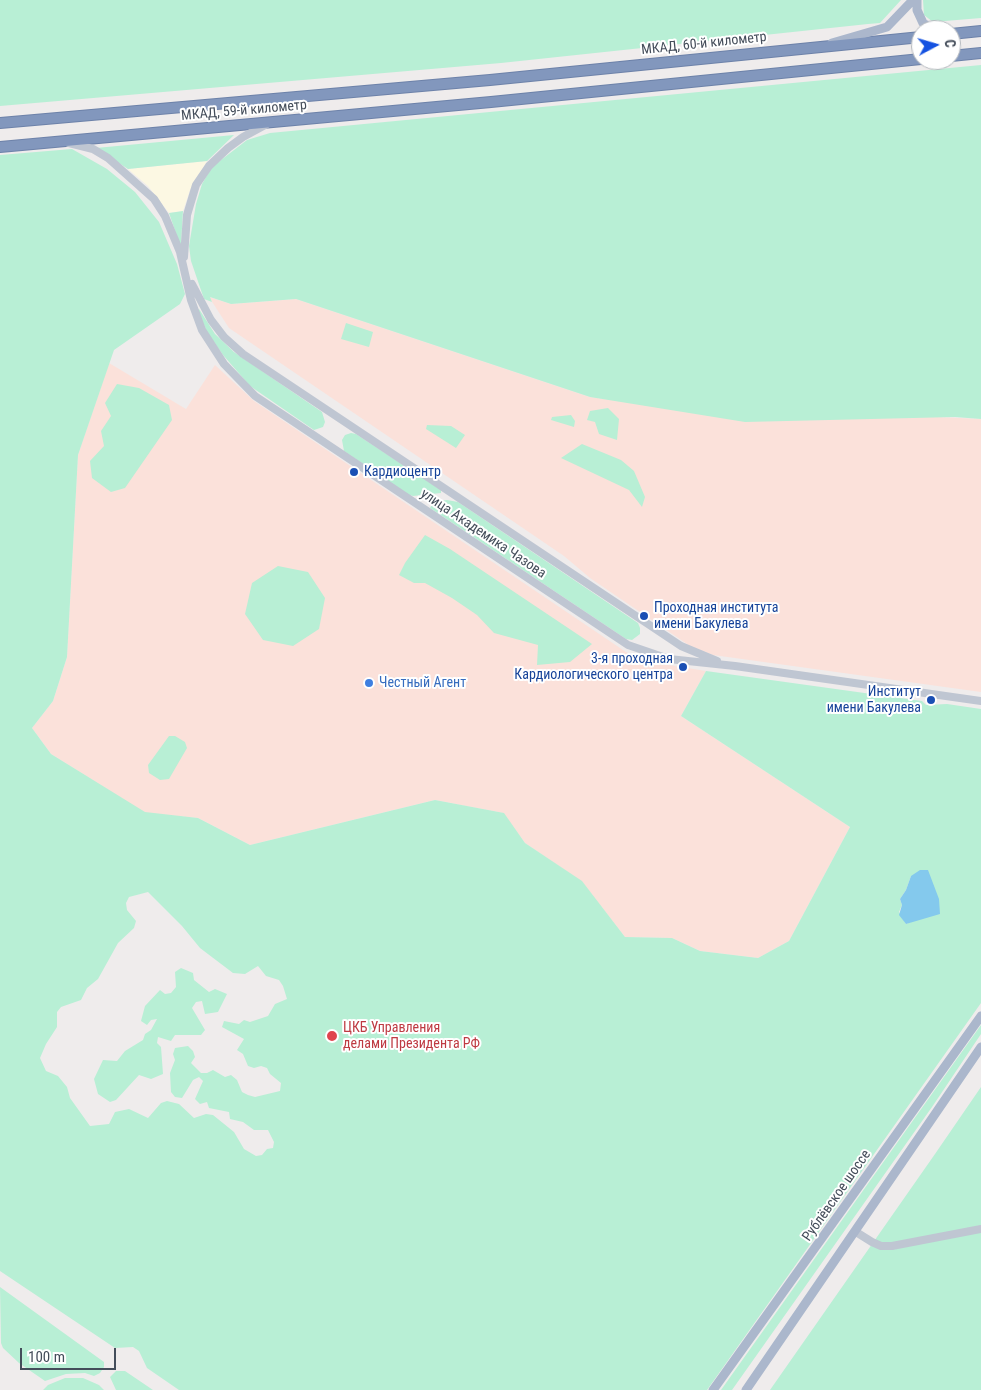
<!DOCTYPE html>
<meta charset="utf-8">
<style>
body{margin:0}
#map{position:relative;width:981px;height:1390px;overflow:hidden;background:#efecec;font-family:"Roboto Condensed",sans-serif}
canvas{display:block}
.north{position:absolute;left:911px;top:20px;width:50px;height:50px;box-sizing:border-box;background:#fff;border:1px solid #b4b8bd;border-radius:50%;rotate:84deg;font-size:14px;font-weight:700;line-height:20px;text-align:center;color:#444d5a}
.north::after{content:'';display:block;margin:auto;width:18px;height:22px;background:#1452e1;clip-path:polygon(50% 0,100% 100%,50% 72%,0 100%)}
.scale{position:absolute;left:20px;top:1348px;width:96px;height:22px;box-sizing:border-box;border:2px solid #444d5a;border-top:0;padding-left:6px;font-size:15px;line-height:18px;white-space:nowrap;color:#444d5a;-webkit-text-stroke:4px #fff;paint-order:stroke}
</style>
<div id="map">
<canvas width="981" height="1390"></canvas>
<div class="north">С</div>
<div class="scale">100 m</div>
</div>
<script>
const ctx = document.querySelector('canvas').getContext('2d');
ctx.lineJoin = 'round';
function paint(path, color) {
  ctx.fillStyle = color;
  ctx.fill(path, 'evenodd');
}
function poly(rows) {
  const path = new Path2D();
  for (const r of rows) {
    path.moveTo(r[0], r[1]);
    for (let i = 2; i < r.length; i += 2) path.lineTo(r[i], r[i + 1]);
  }
  return path;
}
function stroke(path, color, width, dash) {
  ctx.strokeStyle = color;
  ctx.lineWidth = width;
  ctx.lineCap = dash ? 'butt' : 'round';
  ctx.setLineDash(dash || []);
  ctx.stroke(path);
}
function write(font, color, halo, rows, align = 'center') {
  ctx.font = font + ' "Roboto Condensed",sans-serif';
  ctx.lineWidth = 4;
  ctx.setLineDash([]);
  ctx.textBaseline = 'middle';
  ctx.strokeStyle = halo;
  ctx.fillStyle = color;
  for (const [text, x, y, turn = 0] of rows) {
    ctx.save();
    ctx.translate(x, y);
    ctx.rotate((+turn || 0) * Math.PI / 180);
    ctx.textAlign = isNaN(turn) ? turn : align;
    if (halo) ctx.strokeText(text, 0, 0);
    ctx.fillText(text, 0, 0);
    ctx.restore();
  }
}
paint(poly([
 [207,161,190,190,183,211,169,213,148,186,128,169]
]), '#fcf8e3');
paint(poly([
 [209,297,231,304,296,299,590,397,635,403,981,419,981,692,713,655,690,646,590,578,564,556,229,328],
 [109,363,186,409,215,365,254,401,626,652,644,661,706,671,681,716,850,827,789,941,758,958,700,951,672,938,625,937,582,882,525,843,503,813,435,800,250,845,198,818,145,813,51,754,32,728,53,701,67,657,78,455]
]), '#fbe1da');
paint(poly([
 [0,0,901,0,880,23,868,24,501,63,0,106],
 [923,0,981,0,981,18,933,22,924,15],
 [981,65,981,419,955,417,745,422,590,397,296,299,231,304,210,297,212,302,204,299,191,261,189,246,196,204,202,184,212,167,247,140,270,133],
 [234,135,207,161,128,169,96,148],
 [72,149,107,169,135,192,159,222,177,264,185,294,180,304,114,350,78,455,67,657,53,701,32,728,51,754,145,812,198,818,250,845,435,800,504,813,525,843,582,881,625,937,672,938,700,951,758,958,789,941,850,827,681,716,706,671,922,701,926,705,947,704,981,709,981,1003,707,1390,179,1390,147,1368,139,1351,133,1347,115,1348,0,1271,0,155],
 [911,876,913,921,906,924,899,912,902,905,900,899,906,890],
 [148,892,182,926,200,948,233,973,245,974,258,966,266,976,279,980,283,986,287,999,275,1004,268,1016,250,1022,244,1020,239,1024,224,1021,222,1027,244,1039,237,1050,243,1054,248,1066,254,1068,261,1066,267,1068,270,1074,281,1083,280,1091,255,1097,248,1095,242,1092,237,1080,231,1075,225,1077,213,1070,207,1073,201,1073,191,1063,195,1057,193,1051,188,1046,175,1048,173,1054,175,1060,170,1073,171,1092,175,1097,182,1098,193,1080,199,1077,203,1081,195,1099,200,1104,207,1102,209,1108,229,1112,230,1119,243,1122,254,1130,268,1130,274,1142,273,1148,267,1149,262,1155,256,1156,244,1149,234,1132,213,1115,206,1114,194,1118,179,1104,167,1101,161,1103,148,1118,129,1109,115,1112,109,1124,90,1126,70,1098,67,1087,58,1076,46,1071,40,1058,46,1044,57,1027,57,1012,61,1007,81,1000,87,988,98,979,118,943,134,928,136,921,127,910,126,903,129,897],
 [183,211,181,245,180,245,169,213],
 [199,309,215,334,234,352,322,412,325,422,323,427,314,430,250,386,223,355,207,332,198,310],
 [346,323,373,332,369,347,341,339],
 [117,384,139,388,169,405,172,420,125,488,111,492,92,478,90,461,104,446,101,431,111,416,105,403],
 [608,408,619,419,617,440,599,434,595,422,587,420,590,411],
 [571,415,575,421,574,427,551,420,552,417],
 [427,425,451,426,465,435,456,448,426,429],
 [351,433,356,434,441,490,441,493,413,496,409,495,344,451,342,440,345,435],
 [582,444,621,460,634,471,645,497,642,507,629,490,561,458],
 [447,500,458,502,638,623,640,628,640,634,632,640,626,639,430,508,434,502],
 [425,535,450,549,592,644,570,662,537,665,538,645,494,633,477,615,452,598,425,583,414,583,399,575,405,563],
 [278,566,308,572,325,598,319,629,293,646,263,640,245,614,252,583],
 [169,736,175,736,185,742,187,748,169,779,160,780,149,773,148,765],
 [181,968,193,973,194,980,209,992,215,989,227,994,218,1012,205,1014,202,1001,196,1002,192,1008,205,1030,201,1035,175,1035,171,1041,158,1037,157,1043,161,1047,163,1074,151,1079,139,1075,116,1100,110,1102,98,1094,94,1079,103,1060,117,1061,125,1051,143,1040,145,1034,151,1030,157,1019,151,1020,147,1025,141,1021,145,1006,160,990,165,994,171,993,176,987,175,972],
 [981,1025,981,1034,932,1107,732,1390,721,1390],
 [981,1087,981,1390,770,1390,935,1154],
 [0,1287,104,1362,104,1367,100,1373,94,1376,85,1373,66,1374,45,1381,19,1363,3,1348,1,1343],
 [116,1371,125,1371,153,1390,116,1390,110,1377],
 [65,1378,83,1378,99,1385,104,1390,43,1390,48,1385]
]), '#b8efd5');
paint(poly([
 [920,870,928,870,939,899,940,914,906,924,899,915,902,905,900,899,906,890,911,876]
]), '#84c9ed');
const highway = poly([
 [951,34,981,31],
 [951,56,981,53],
 [0,123,490,80,921,37],
 [0,147,491,102,921,59]
]);
stroke(highway, '#6d82a9', 12);
stroke(poly([
 [69,143,93,149,108,158,154,199,165,216,180,252,191,300,202,330,224,364,255,396,628,645,669,659,735,666,981,701],
 [184,257,187,215,196,185,209,166,228,148,243,137,267,124],
 [192,284,211,320,224,337,243,354,681,646,717,661],
 [856,1232,872,1242,881,1246,892,1246,981,1229]
]), '#bfc6d2', 8);
stroke(poly([
 [917,0,917,10,923,23,928,26,948,30],
 [832,43,887,27,913,0],
 [713,1390,981,1016],
 [746,1390,981,1047]
]), '#abb7cc', 9);
stroke(highway, '#8297bd', 10);
for (const [x, y, r, color] of [
 [354,472,5,"#1a4fb4"],
 [644,616,5,"#1a4fb4"],
 [683,667,5,"#1a4fb4"],
 [369,683,5,"#3f7fe0"],
 [931,700,5,"#1a4fb4"],
 [332,1036,6,"#e0444e"]
]) {
  const dot = new Path2D();
  dot.arc(x, y, r, 0, 2 * Math.PI);
  ctx.fillStyle = color;
  ctx.fill(dot);
  stroke(dot, '#fff', 2);
}
write('14px', '#444d5a', '#fff', [
 ["МКАД, 60-й километр",704,44,-6],
 ["МКАД, 59-й километр",244,111,-5],
 ["улица Академика Чазова",483,534,34],
 ["Рублёвское шоссе",837,1196,-55]
]);
write('14px', '#164399', '#fff', [
 ["Кардиоцентр",364,472],
 ["Проходная института",654,608],
 ["имени Бакулева",654,624],
 ["3-я проходная",673,659,"right"],
 ["Кардиологического центра",673,675,"right"],
 ["Институт",921,692,"right"],
 ["имени Бакулева",921,708,"right"]
], 'left');
write('14px', '#366cbe', '#fff', [
 ["Честный Агент",379,683]
], 'left');
write('14px', '#be3a42', '#fff', [
 ["ЦКБ Управления",343,1028],
 ["делами Президента РФ",343,1044]
], 'left');
</script>
